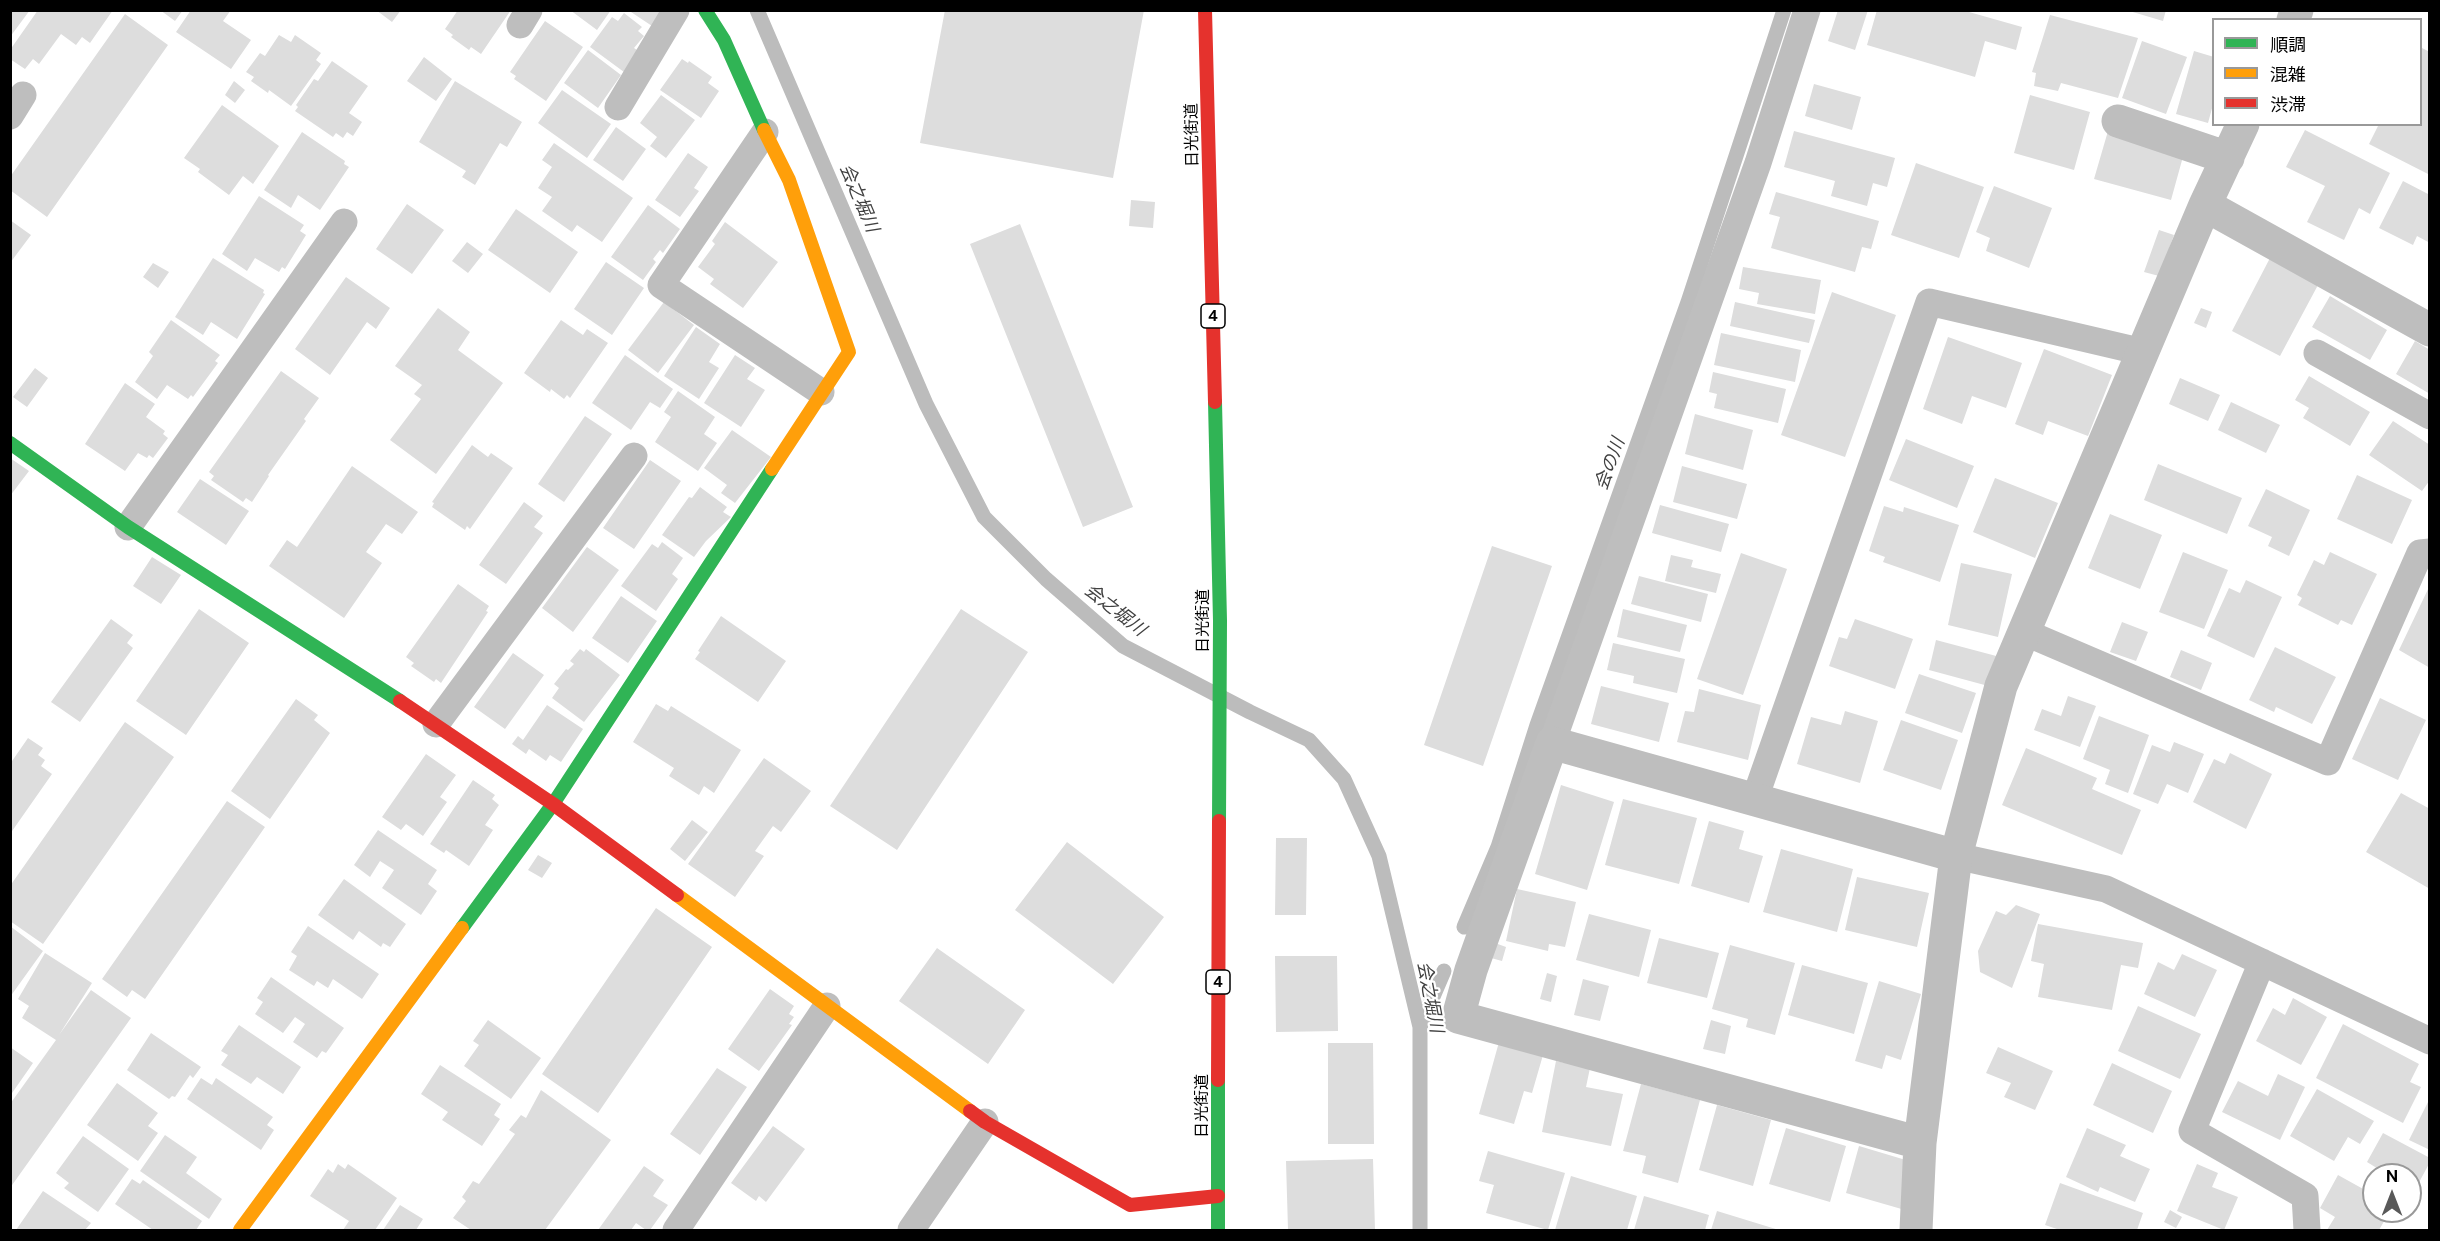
<!DOCTYPE html>
<meta charset="utf-8">
<style>
body{margin:0}
#map{position:relative;width:2440px;height:1241px;overflow:hidden;background:#fff;font-family:"Public Sans","Noto Sans JP",sans-serif}
canvas{display:block}
.frame{position:absolute;inset:0;border:12px solid #000;pointer-events:none}
.legend{position:absolute;left:2212px;top:18px;width:210px;height:108px;box-sizing:border-box;background:#fff;border:2px solid #999;margin:0;padding:8px 10px;list-style:none;font-size:18px;color:#000}
.legend li{display:flex;align-items:center;gap:12px;height:30px}
.legend b{width:30px;border:2px solid #999}
.north{position:absolute;left:2362px;top:1163px;width:60px;height:60px;box-sizing:border-box;background:#fff;border:2px solid #999;border-radius:50%;rotate:0deg;font-size:16px;font-weight:700;line-height:24px;text-align:center;color:#000}
.north::after{content:'';display:block;margin:auto;width:21px;height:27px;background:#595959;clip-path:polygon(50% 0,100% 100%,50% 72%,0 100%)}
</style>
<div id="map">
<canvas width="2440" height="1241"></canvas>
<div class="frame"></div>
<ul class="legend">
<li><b style="height:8px;background:#30b455"></b>順調</li>
<li><b style="height:8px;background:#ff9f0a"></b>混雑</li>
<li><b style="height:8px;background:#e5322d"></b>渋滞</li>
</ul>
<div class="north">N</div>
</div>
<script>
const ctx = document.querySelector('canvas').getContext('2d');
ctx.lineJoin = 'round';
function poly(rows) {
  const path = new Path2D();
  for (const r of rows) {
    path.moveTo(r[0], r[1]);
    for (let i = 2; i < r.length; i += 2) path.lineTo(r[i], r[i + 1]);
  }
  return path;
}
function stroke(path, color, width, dash) {
  ctx.strokeStyle = color;
  ctx.lineWidth = width;
  ctx.lineCap = dash ? 'butt' : 'round';
  ctx.setLineDash(dash || []);
  ctx.stroke(path);
}
function paint(path, color) {
  ctx.fillStyle = color;
  ctx.fill(path, 'evenodd');
}
function write(font, color, halo, rows, align = 'center') {
  ctx.font = font + ' "Public Sans","Noto Sans JP",sans-serif';
  ctx.lineWidth = 4.5;
  ctx.setLineDash([]);
  ctx.textBaseline = 'middle';
  ctx.strokeStyle = halo;
  ctx.fillStyle = color;
  for (const [text, x, y, turn = 0] of rows) {
    ctx.save();
    ctx.translate(x, y);
    ctx.rotate((+turn || 0) * Math.PI / 180);
    ctx.textAlign = isNaN(turn) ? turn : align;
    if (halo) ctx.strokeText(text, 0, 0);
    ctx.fillText(text, 0, 0);
    ctx.restore();
  }
}
stroke(poly([
 [757,10,926,404,984,517,1046,579,1123,646,1250,712,1309,740,1344,779,1379,856,1420,1027,1420,1230],
 [1464,927,1498,847,1537,725,1688,302,1784,10],
 [1420,1027,1444,971]
]), '#bcbcbc', 15);
paint(poly([
 [10,10,30,10,10,37],
 [38,10,113,10,90,43,82,37,76,45,61,34,39,64,33,59,25,69,10,59,10,50],
 [160,10,183,10,175,21],
 [191,10,231,10,223,21,251,40,231,69,176,32],
 [376,10,401,10,392,22],
 [458,10,511,10,481,54,471,47,469,50,451,37,453,35,445,29],
 [570,10,611,10,597,30],
 [628,10,667,10,655,28],
 [945,10,1144,10,1113,178,920,143],
 [1838,10,1868,10,1855,50,1828,41],
 [1877,10,1962,10,2022,27,2016,50,1985,41,1975,77,1867,45],
 [2126,10,2166,10,2163,21],
 [624,13,642,27,638,31,644,36,634,48,640,52,624,72,590,47,612,17,618,21],
 [125,14,168,45,47,217,10,190,10,177],
 [2050,15,2138,38,2118,98,2061,83,2058,91,2034,86,2036,73,2032,72],
 [545,21,583,47,546,101,514,79,516,76,510,72],
 [279,35,291,42,295,35,321,53,316,60,321,64,291,106,269,90,268,93,251,81,254,77,246,72,260,53,265,56],
 [2142,41,2187,57,2166,114,2122,98],
 [2420,47,2430,52,2430,175,2369,144,2379,124,2420,124],
 [588,50,621,75,598,108,564,83],
 [2194,51,2214,57,2214,101,2208,123,2176,114],
 [424,57,452,79,436,101,407,81],
 [682,59,688,63,689,61,712,77,708,83,719,91,701,118,660,90],
 [332,61,368,86,349,113,362,122,353,136,347,132,343,138,336,133,333,137,295,111,298,107,296,105,314,79,318,81],
 [234,81,245,90,235,103,225,95],
 [455,81,522,122,507,147,500,143,475,185,462,177,466,171,419,142],
 [1814,84,1861,97,1852,130,1805,116],
 [562,90,611,124,587,158,538,123],
 [661,95,695,120,666,158,650,146,657,137,640,123],
 [2030,95,2090,112,2074,170,2014,153],
 [222,105,279,146,253,184,243,176,229,195,198,172,200,169,184,158],
 [616,127,646,149,623,181,593,160],
 [2305,130,2390,173,2370,214,2359,208,2344,240,2307,222,2325,186,2286,167],
 [1794,131,1895,158,1887,187,1873,183,1867,206,1831,196,1835,181,1784,167],
 [2108,131,2184,153,2171,200,2094,179],
 [302,132,345,161,344,164,349,167,320,210,298,195,291,208,264,190],
 [554,143,633,198,602,242,577,225,572,232,542,211,552,197,538,188,552,167,542,160],
 [688,153,708,167,694,188,699,191,680,217,655,200],
 [1916,163,1984,187,1959,258,1891,235],
 [2403,181,2430,195,2430,243,2417,236,2413,245,2379,228],
 [1994,186,2052,208,2029,268,1986,251,1990,238,1976,232],
 [1776,192,1879,221,1871,249,1862,247,1855,272,1771,248,1780,217,1769,214],
 [259,196,304,225,300,231,306,235,285,269,282,267,279,272,255,258,247,271,222,254],
 [1131,200,1155,202,1153,228,1129,226],
 [407,204,444,230,412,274,376,249],
 [648,205,680,229,663,253,660,250,653,259,656,262,643,280,611,257],
 [516,209,578,252,550,293,488,250],
 [10,220,31,235,10,263],
 [725,222,778,262,743,308,710,284,714,279,698,267,715,244,712,241],
 [1020,224,1133,507,1083,527,970,244],
 [2159,230,2174,235,2159,276,2144,272],
 [467,242,483,254,468,273,452,261],
 [213,258,264,290,263,293,265,294,237,339,211,322,203,335,175,317],
 [2270,258,2318,285,2280,356,2232,331],
 [606,262,644,288,612,335,574,309],
 [153,263,169,272,158,288,143,277],
 [1743,267,1821,280,1815,314,1757,304,1759,293,1739,289],
 [346,277,390,308,376,329,367,322,330,375,295,349],
 [1832,292,1896,315,1845,457,1781,435],
 [2330,296,2387,330,2370,360,2312,327],
 [664,302,694,325,658,373,628,350],
 [1735,302,1815,320,1809,343,1730,326],
 [438,308,470,332,458,350,503,383,436,474,390,440,421,399,414,394,422,385,395,366],
 [2201,308,2212,312,2206,328,2194,323],
 [171,320,220,355,215,361,218,363,193,397,191,395,188,399,167,385,157,399,135,382,153,356,149,352],
 [561,320,583,335,587,329,608,343,570,398,567,395,564,399,551,389,550,392,524,373],
 [696,327,720,344,709,362,719,368,699,399,664,376],
 [1721,333,1801,350,1795,382,1714,365],
 [1948,337,2022,363,2006,408,1972,396,1962,424,1923,409],
 [2415,341,2430,350,2430,394,2396,374],
 [2044,349,2112,375,2088,436,2048,421,2043,435,2015,424],
 [625,355,673,389,660,408,650,402,631,430,592,403],
 [735,355,755,368,747,379,765,390,741,427,704,403],
 [35,368,48,378,27,407,13,397],
 [281,371,319,398,304,419,306,421,268,475,269,476,252,502,246,498,243,502,211,480,214,476,209,472],
 [1713,372,1786,389,1778,423,1714,408,1717,394,1709,392],
 [2309,376,2370,412,2350,446,2303,418,2309,408,2295,400],
 [2180,378,2220,395,2208,421,2169,404],
 [125,383,155,404,146,417,165,431,163,434,168,438,153,458,149,455,147,458,138,453,125,471,85,444],
 [678,391,715,417,704,434,717,443,698,471,655,442,671,417,664,412],
 [2231,402,2280,425,2266,453,2218,430],
 [1695,414,1753,430,1743,470,1685,454],
 [585,416,612,434,564,502,538,484],
 [2393,421,2430,445,2430,480,2422,491,2369,455],
 [732,430,771,457,735,503,721,493,727,485,704,468],
 [1906,439,1974,466,1957,508,1889,480],
 [472,445,488,457,491,453,513,468,470,529,467,526,465,530,432,507,434,503,432,502],
 [10,458,29,471,10,496],
 [650,460,681,481,634,549,603,528],
 [2158,464,2242,498,2227,534,2144,500],
 [352,466,418,512,402,534,386,524,366,552,382,563,344,618,269,566,287,540,297,547],
 [1682,466,1747,484,1737,519,1673,502],
 [2357,475,2412,500,2392,544,2337,519],
 [1995,478,2058,503,2035,558,1973,532],
 [200,479,249,511,226,545,177,512],
 [700,487,727,507,723,512,731,517,706,541,694,557,662,535,689,497,692,498],
 [2266,489,2310,510,2289,556,2268,546,2272,537,2248,526],
 [524,502,543,516,534,527,543,533,506,584,479,565],
 [1660,505,1729,524,1721,552,1652,533],
 [1884,506,1903,512,1904,507,1959,525,1940,582,1883,562,1885,557,1869,551],
 [2110,514,2162,535,2140,589,2088,568],
 [662,542,683,558,672,574,678,579,656,611,621,586,652,544,658,548],
 [1492,546,1552,566,1483,766,1424,745],
 [587,547,619,570,573,632,542,608],
 [2183,552,2228,570,2204,629,2159,612],
 [2330,552,2377,574,2352,625,2341,620,2338,625,2298,605,2302,598,2297,595,2314,560,2324,565],
 [1741,553,1787,569,1743,695,1697,679],
 [1671,555,1693,560,1691,567,1721,574,1716,593,1665,581],
 [152,557,181,575,161,604,133,586],
 [1961,563,2012,574,1998,637,1948,625],
 [1639,576,1708,594,1701,622,1631,604],
 [2246,580,2282,597,2254,658,2207,636,2229,588,2240,593],
 [458,584,489,606,486,611,488,612,441,683,436,679,434,682,411,666,414,663,406,657],
 [2430,585,2430,668,2399,650],
 [621,596,657,621,628,663,592,638],
 [199,609,249,643,186,735,136,701],
 [961,609,1028,652,897,850,830,806],
 [1623,609,1687,625,1680,652,1617,637],
 [721,616,786,661,758,702,695,659,700,652,698,651],
 [111,619,133,635,127,643,133,648,80,722,51,702],
 [1855,619,1913,639,1895,689,1829,666,1839,637,1847,639],
 [2122,622,2148,632,2136,661,2110,652],
 [1936,640,2000,657,1992,687,1929,670],
 [1613,643,1685,659,1677,693,1633,683,1634,676,1607,670],
 [2275,647,2336,677,2312,724,2276,707,2274,712,2249,700],
 [580,649,584,652,586,649,620,675,584,722,552,698,559,688,554,684,566,669,568,670,574,664,570,661],
 [2181,650,2212,663,2201,690,2170,677],
 [513,653,544,675,505,729,474,707],
 [1919,674,1976,693,1962,733,1905,713],
 [1601,686,1669,703,1659,742,1591,724],
 [1699,689,1761,705,1748,760,1677,742,1685,711,1694,712],
 [2068,696,2096,706,2080,747,2034,730,2042,709,2061,716],
 [2380,698,2426,720,2398,780,2352,759],
 [296,699,318,715,314,720,330,733,270,819,231,791],
 [656,704,668,711,671,706,741,750,714,793,704,786,699,795,669,776,674,768,633,742],
 [547,705,583,729,561,762,550,755,546,761,529,749,526,754,512,744,518,736,523,740],
 [1845,711,1878,721,1860,783,1797,764,1811,717,1841,725],
 [2099,716,2149,735,2128,793,2105,784,2110,770,2083,759],
 [1901,720,1958,740,1941,790,1883,770],
 [125,722,174,757,43,944,10,921,10,886],
 [28,738,43,748,38,755,45,760,41,766,52,774,10,834,10,764],
 [2174,742,2204,754,2188,793,2167,784,2158,804,2133,794,2152,745,2170,752],
 [2026,748,2097,778,2092,789,2141,810,2122,855,2002,805],
 [2230,753,2272,774,2246,829,2193,802,2214,759,2225,764],
 [426,754,456,775,440,797,447,802,423,836,406,824,401,830,382,817],
 [764,758,811,791,781,832,773,826,755,851,764,856,735,897,688,864],
 [473,780,495,795,492,799,499,805,485,825,493,830,469,866,446,850,444,853,430,844],
 [1561,785,1614,802,1587,890,1535,874],
 [2401,793,2430,809,2430,889,2366,852],
 [1623,799,1697,818,1679,884,1605,865],
 [227,801,265,827,145,999,132,990,127,997,102,979],
 [692,820,708,832,685,861,670,849],
 [1709,821,1744,831,1739,849,1763,856,1749,903,1691,886],
 [378,830,437,870,428,884,437,891,421,915,382,888,394,870,380,861,370,877,354,865],
 [1276,838,1307,838,1306,915,1275,915],
 [1067,842,1164,917,1113,984,1015,910],
 [1781,849,1853,869,1837,932,1763,912],
 [538,855,552,863,542,878,528,870],
 [1857,877,1929,893,1917,947,1845,930],
 [344,879,406,924,390,947,383,943,381,947,359,931,353,940,318,915],
 [1517,889,1576,902,1565,947,1549,944,1548,951,1506,941],
 [2016,905,2040,914,2012,988,1980,972,1978,951,1996,911,2006,915],
 [656,908,712,947,598,1113,542,1074],
 [1589,914,1651,930,1639,977,1576,960],
 [2038,924,2143,943,2138,968,2121,965,2112,1010,2038,997,2044,964,2031,961],
 [10,926,43,951,10,997],
 [308,926,379,974,362,999,333,979,328,988,317,981,314,986,289,970,297,956,291,952],
 [1659,938,1719,953,1707,998,1647,983],
 [1495,943,1506,947,1502,961,1491,958],
 [1730,945,1795,963,1775,1035,1746,1027,1748,1019,1712,1009],
 [937,948,1025,1010,988,1064,899,1001],
 [45,953,92,983,59,1035,91,990,131,1018,10,1188,10,1104,56,1040,22,1018,29,1006,18,999],
 [2182,954,2217,970,2195,1017,2144,994,2158,962,2174,970],
 [1275,956,1337,956,1338,1031,1276,1032],
 [1802,965,1868,983,1854,1034,1788,1015],
 [1547,973,1557,976,1551,1002,1540,999],
 [271,977,344,1028,326,1053,322,1051,317,1058,293,1042,305,1024,295,1017,283,1033,255,1014,263,1002,257,998],
 [1583,979,1609,986,1600,1021,1574,1015],
 [1879,981,1921,994,1901,1060,1886,1055,1882,1069,1855,1061],
 [770,989,794,1006,789,1014,794,1017,789,1024,792,1025,759,1071,728,1049],
 [2293,998,2327,1017,2301,1065,2256,1041,2273,1008,2285,1015],
 [2138,1006,2201,1034,2180,1079,2118,1051],
 [488,1020,541,1058,511,1099,464,1066,479,1045,473,1041],
 [1711,1020,1731,1026,1725,1054,1703,1049],
 [2343,1024,2419,1064,2410,1082,2421,1087,2403,1123,2316,1078],
 [239,1025,301,1067,283,1094,257,1077,251,1084,221,1065,228,1055,221,1051],
 [151,1033,201,1067,193,1078,190,1075,175,1097,172,1096,169,1099,127,1070],
 [1499,1042,1543,1055,1532,1093,1524,1091,1514,1124,1479,1114],
 [1328,1043,1373,1043,1374,1144,1328,1144],
 [10,1047,33,1063,10,1096],
 [1998,1047,2053,1071,2035,1110,2004,1097,2011,1083,1986,1073],
 [1556,1061,1590,1068,1586,1087,1623,1094,1611,1146,1542,1132],
 [2112,1063,2172,1091,2153,1133,2093,1105],
 [440,1065,501,1104,494,1115,500,1119,482,1146,442,1120,448,1112,421,1094],
 [717,1068,747,1087,700,1155,670,1134],
 [2278,1074,2305,1087,2280,1140,2222,1112,2238,1081,2268,1096],
 [201,1078,212,1085,216,1078,273,1117,267,1125,274,1130,261,1150,187,1099],
 [117,1083,158,1113,148,1126,158,1133,138,1161,87,1125],
 [1641,1084,1700,1100,1678,1183,1642,1173,1646,1156,1623,1151],
 [2317,1089,2374,1121,2360,1144,2348,1137,2334,1161,2290,1136],
 [541,1090,611,1140,545,1230,471,1230,453,1218,466,1201,462,1197,473,1181,479,1184,515,1134,509,1130,521,1115,526,1118],
 [2430,1098,2430,1150,2409,1140],
 [1717,1105,1771,1120,1753,1186,1699,1170],
 [773,1126,805,1149,766,1202,759,1196,756,1201,731,1183],
 [1786,1128,1846,1146,1830,1202,1769,1184],
 [2087,1128,2126,1145,2120,1156,2150,1169,2135,1202,2100,1187,2098,1192,2066,1177],
 [2383,1133,2430,1158,2430,1162,2410,1199,2410,1175,2388,1175,2367,1162],
 [165,1135,197,1157,186,1173,222,1199,209,1219,140,1171],
 [83,1136,129,1169,98,1212,64,1188,69,1183,56,1173],
 [1859,1146,1919,1164,1905,1210,1846,1193],
 [1488,1151,1565,1173,1548,1230,1486,1213,1494,1185,1479,1181],
 [1373,1159,1375,1230,1288,1230,1286,1161],
 [338,1164,345,1169,348,1164,397,1198,375,1230,343,1230,349,1221,310,1196,328,1169,333,1173],
 [2197,1164,2218,1173,2212,1187,2238,1197,2224,1230,2177,1211],
 [644,1166,664,1180,653,1196,668,1205,650,1230,646,1230,636,1223,631,1230,598,1230],
 [2338,1175,2374,1195,2374,1211,2390,1211,2379,1230,2327,1230,2335,1217,2320,1208],
 [1571,1176,1637,1196,1627,1230,1555,1230],
 [132,1179,140,1184,143,1180,202,1221,196,1230,153,1230,115,1204],
 [2060,1183,2143,1213,2137,1230,2060,1230,2045,1225],
 [43,1191,91,1223,85,1230,16,1230],
 [1644,1196,1709,1215,1705,1230,1634,1230],
 [400,1205,423,1219,416,1230,383,1230],
 [2170,1210,2182,1217,2176,1228,2164,1222],
 [1717,1211,1779,1230,1711,1230]
]), '#ddd');
stroke(poly([
 [520,25,529,10],
 [618,107,676,10],
 [10,116,23,95],
 [765,132,661,285,821,392],
 [2317,353,2430,416],
 [128,527,344,222],
 [2024,632,2328,762,2420,553,2430,552],
 [436,724,634,456],
 [1552,743,1758,163,1807,10],
 [1754,801,1929,302,2143,352],
 [1956,856,2106,889,2430,1041],
 [2262,962,2192,1131,2305,1196,2307,1230],
 [676,1230,827,1006],
 [911,1230,985,1122]
]), '#bebebe', 27);
stroke(poly([
 [2293,20,2297,10],
 [2118,121,2228,158],
 [2205,205,2430,330],
 [1920,1143,1458,1017,1471,970,1552,743,1956,856],
 [1916,1230,1920,1143,1956,856,2001,686,2205,205,2243,124]
]), '#bebebe', 33);
stroke(poly([
 [705,10,724,40,764,130],
 [1215,402,1220,621,1219,821],
 [10,443,128,527,400,701],
 [462,928,553,804,772,469],
 [1218,1230,1218,1080]
]), '#30b455', 14);
stroke(poly([
 [764,130,789,180,849,352,772,469],
 [677,895,970,1111],
 [240,1230,462,928]
]), '#ff9f0a', 14);
stroke(poly([
 [1205,10,1215,402],
 [400,701,553,804,677,895],
 [1218,1080,1219,821],
 [970,1111,985,1122,1130,1205,1218,1196]
]), '#e5322d', 14);
for (const [x, y, w] of [
 [1213,316,24],
 [1218,982,24]
]) {
  const box = new Path2D();
  box.roundRect(x - w / 2, y - 12, w, 24, 4.5);
  ctx.fillStyle = '#fff';
  ctx.fill(box);
  stroke(box, '#000', 1.5);
}
write('bold 15px', '#000', null, [
 ["4",1213,316],
 ["4",1218,982]
]);
write('16px', '#000', '#fff', [
 ["日光街道",1192,135,-91],
 ["日光街道",1203,621,-90],
 ["日光街道",1202,1106,-90]
]);
write('italic 18px', '#414141', '#fff', [
 ["会之堀川",859,198,67],
 ["会の川",1610,464,-70],
 ["会之堀川",1115,610,38],
 ["会之堀川",1430,997,79]
]);
</script>
